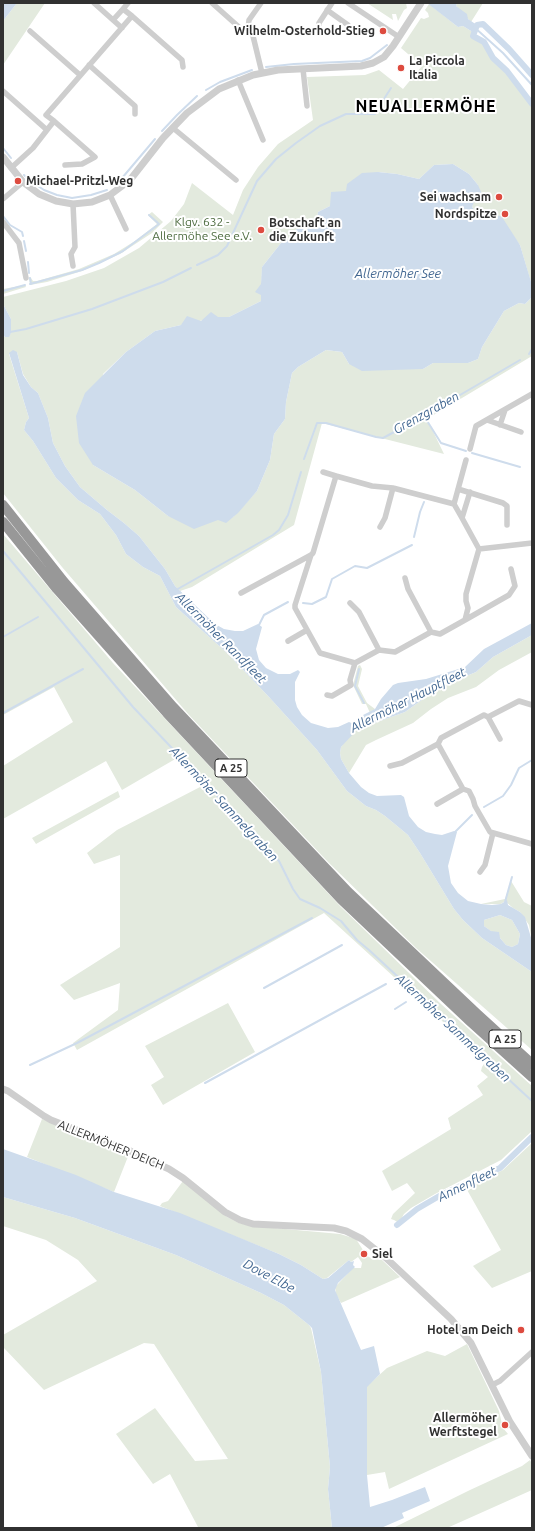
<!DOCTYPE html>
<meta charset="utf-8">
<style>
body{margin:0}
#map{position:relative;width:535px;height:1531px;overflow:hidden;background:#fff;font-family:Ubuntu,sans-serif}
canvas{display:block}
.frame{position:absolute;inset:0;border:4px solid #313131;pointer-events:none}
</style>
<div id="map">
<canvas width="535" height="1531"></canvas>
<div class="frame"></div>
</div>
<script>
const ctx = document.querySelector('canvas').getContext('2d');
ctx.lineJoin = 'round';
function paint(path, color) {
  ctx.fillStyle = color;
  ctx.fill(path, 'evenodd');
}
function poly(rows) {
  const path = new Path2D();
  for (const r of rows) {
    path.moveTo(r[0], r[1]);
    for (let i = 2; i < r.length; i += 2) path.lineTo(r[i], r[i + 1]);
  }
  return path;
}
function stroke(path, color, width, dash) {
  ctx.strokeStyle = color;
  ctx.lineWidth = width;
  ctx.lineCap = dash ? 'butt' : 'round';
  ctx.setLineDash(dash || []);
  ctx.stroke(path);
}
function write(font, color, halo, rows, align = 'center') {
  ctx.font = font + ' Ubuntu,sans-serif';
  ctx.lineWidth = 4;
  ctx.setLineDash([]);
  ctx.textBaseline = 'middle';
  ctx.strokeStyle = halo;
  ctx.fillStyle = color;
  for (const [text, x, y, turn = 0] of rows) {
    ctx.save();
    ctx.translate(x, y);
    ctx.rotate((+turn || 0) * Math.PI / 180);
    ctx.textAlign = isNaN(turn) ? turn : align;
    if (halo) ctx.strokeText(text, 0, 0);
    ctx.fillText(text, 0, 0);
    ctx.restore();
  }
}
paint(poly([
 [17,3,45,3,3,65,3,21],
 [367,3,406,3,407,8,404,10,398,21,396,14,392,14,393,20],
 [457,3,483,3,471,22,456,6],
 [429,4,458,27,463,26,471,31,473,36,484,42,493,58,507,71,532,104,532,286,520,245,497,215,482,217,476,212,472,207,478,185,469,174,453,164,434,165,419,179,397,174,378,172,346,191,330,206,318,212,317,220,295,230,292,238,281,243,262,267,261,301,229,317,218,317,181,325,155,331,126,352,103,374,93,465,135,490,168,516,218,520,233,517,257,491,270,460,274,434,285,419,286,402,292,373,298,367,326,350,342,352,349,364,423,369,433,363,468,363,478,359,482,347,504,311,519,303,525,304,532,297,532,356,427,419,444,454,322,423,294,525,192,587,180,591,175,586,165,569,139,536,124,523,107,510,80,487,65,466,53,443,48,418,38,393,31,387,23,374,17,352,9,354,29,418,26,422,24,430,33,441,56,478,78,500,100,514,116,535,126,554,143,567,160,576,176,607,227,653,269,697,317,750,347,791,366,806,376,810,385,816,408,835,420,853,454,909,463,920,482,938,532,972,532,1050,416,948,329,863,189,715,62,567,3,493,3,334,5,337,8,337,11,333,11,319,3,304,3,297,66,281,104,268,139,248,171,221,184,204,192,183,233,215,243,190,258,167,278,144,313,120,307,77,365,75,379,70,403,89,422,66,401,48,421,18,424,19,429,17,428,13,425,10],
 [152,212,163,222,152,233,120,254,82,271,47,282,30,285,29,277,31,278,33,281,37,281,79,269,114,254,135,241,157,224,148,215],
 [25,285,26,287,3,294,3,289],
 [3,534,113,663,341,907,441,1004,532,1086,532,1131,501,1160,435,1194,411,1208,404,1214,399,1223,394,1220,391,1219,393,1214,415,1193,407,1183,392,1191,382,1171,451,1129,448,1118,483,1095,477,1086,488,1077,481,1071,482,1067,484,1064,488,1063,324,913,77,1050,73,1043,118,1010,120,983,74,1000,60,985,120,947,120,855,94,864,87,853,117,830,202,786,177,758,122,790,106,761,3,819,3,766,73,722,54,687,3,715],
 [532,635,532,652,499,670,476,687,448,698,431,709,413,723,376,740,366,745,349,773,341,759,340,753,341,747,356,727,361,725,366,726,405,712,440,687,476,672,493,657],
 [360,665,362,669,358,686,367,703,375,709,370,713,366,704,362,704,353,685,358,666],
 [118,791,120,797,36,844,32,838],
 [511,881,524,902,532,906,532,941,529,925,520,912,513,908,505,901,501,904,481,904,505,899],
 [500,915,512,920,520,934,518,944,512,947,506,945,500,938,484,926,484,920],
 [228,1003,255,1052,163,1105,151,1085,164,1077,145,1046],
 [42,1119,93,1140,129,1154,114,1192,27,1157],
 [532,1143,532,1271,492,1288,473,1266,501,1250,466,1188,503,1170],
 [183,1181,227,1217,239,1223,252,1226,340,1234,356,1239,363,1250,360,1254,364,1258,367,1256,375,1260,377,1258,381,1259,400,1277,341,1303,336,1294,335,1287,353,1268,361,1268,362,1263,358,1257,351,1262,349,1260,327,1278,323,1279,301,1265,279,1254,160,1206,162,1203,168,1201],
 [3,1197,75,1218,176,1255,261,1293,284,1305,309,1325,311,1328,321,1372,330,1467,328,1489,332,1528,198,1527,170,1474,153,1484,116,1434,155,1408,195,1461,228,1459,154,1344,144,1343,44,1390,3,1347,3,1335,97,1281,78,1260,46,1240,3,1226],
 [467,1344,499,1411,503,1428,508,1434,389,1489,385,1472,367,1475,367,1386,387,1368,427,1351,445,1356],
 [530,1460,532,1464,532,1490,447,1528,393,1528,470,1490,522,1466]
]), '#e3eade');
paint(poly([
 [3,3,17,3,3,21],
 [427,3,457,3,456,6,467,14,468,19,477,25,473,36,471,31,463,26,458,27],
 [453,164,469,174,478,185,482,194,474,202,472,207,476,212,482,217,497,215,502,217,520,245,532,285,532,297,525,304,519,303,504,311,482,347,478,359,468,363,433,363,423,369,362,371,349,364,342,352,326,350,298,367,292,373,286,402,285,419,274,434,270,460,257,491,238,513,226,523,218,520,194,529,168,516,135,490,93,465,79,443,76,416,85,393,126,352,155,331,181,325,187,316,201,321,211,312,218,317,229,317,261,301,261,295,255,292,261,284,262,267,281,243,292,238,295,230,317,220,318,212,330,206,331,192,346,191,347,184,362,173,378,172,397,174,419,179,434,165],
 [3,304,11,319,11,333,9,337,5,337,3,334],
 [13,350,17,352,23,375,31,387,38,393,48,418,53,443,65,466,80,487,107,510,124,523,139,536,165,569,175,586,215,624,224,629,235,631,243,631,258,624,262,627,256,649,259,660,266,668,278,674,290,674,298,670,300,672,295,682,295,700,297,707,302,715,311,723,328,728,338,727,349,722,354,724,359,722,361,716,375,709,381,699,393,685,398,683,426,679,465,667,484,649,532,623,532,635,493,657,476,672,440,687,405,712,366,726,361,725,356,727,354,733,341,747,340,753,341,759,349,773,361,787,369,793,377,796,401,795,404,797,409,816,418,827,426,832,435,834,442,835,454,831,457,832,448,866,451,883,458,893,468,901,481,904,492,905,501,904,507,900,508,905,520,912,525,917,532,941,532,972,482,938,463,920,454,909,420,853,408,835,385,816,376,810,366,806,347,791,317,750,269,697,227,653,176,607,160,576,143,567,126,554,116,535,100,514,78,500,56,478,33,441,24,430,26,422,29,418,9,353],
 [500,915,512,920,520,934,518,944,512,947,506,945,500,938,499,932,491,931,484,926,484,920],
 [3,1149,76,1175,114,1192,180,1213,279,1254,301,1265,323,1279,328,1278,349,1260,351,1262,354,1261,353,1265,355,1267,338,1283,335,1290,361,1350,374,1346,380,1374,367,1387,367,1475,370,1507,392,1500,425,1487,430,1501,402,1513,404,1518,381,1528,332,1528,328,1489,330,1467,321,1372,312,1328,309,1325,284,1305,261,1293,176,1255,75,1218,3,1197]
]), '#cedcec');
stroke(poly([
 [474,27,503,53,532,85],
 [266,67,294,64,362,61,370,58,387,45],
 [206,90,220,82,252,70],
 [382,102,391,88],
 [162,131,177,115,197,96],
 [3,148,11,158],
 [24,175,32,182,44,190,57,195,72,198,91,195,107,190],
 [117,184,155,139],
 [3,216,10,225,22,232,23,236],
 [24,241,26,251],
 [28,262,29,273],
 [197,265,218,255,227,246,257,181,276,159,296,143,320,126,346,114,375,114,379,108],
 [30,278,31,284],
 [30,284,82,270,99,263,123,251,159,224,149,215],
 [3,291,25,285],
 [10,332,26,329,92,309,163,282,191,268],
 [529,354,532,349],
 [424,416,441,443,466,451],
 [472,453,520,467],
 [304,459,317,423,326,423,376,437,383,438,424,416,520,360],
 [414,537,420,512,424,502],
 [3,551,133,707,279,861,293,889,300,899,320,908,341,921,357,940,369,950,532,1101],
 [176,590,273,535,279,530,288,515,301,472],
 [303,603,312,604,326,597,332,579,355,566,367,568,412,545],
 [259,625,264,615,288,602],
 [3,637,38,617],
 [359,669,355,686,364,703],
 [3,713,83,669],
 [484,807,503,796,511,785,519,768,532,760],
 [455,832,472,815],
 [505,902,512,877],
 [264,988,342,945],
 [395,1009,406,1002],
 [30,1065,77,1043,312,918],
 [205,1083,386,984]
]), '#cedcec', 2);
stroke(poly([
 [532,75,509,49,483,24,477,25,473,36,484,42,493,58,507,71,532,104],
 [397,1225,417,1209,441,1195,500,1168,532,1137]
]), '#cedcec', 6);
stroke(poly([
 [94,3,122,28],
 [212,3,240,28,248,29],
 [261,3,249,20,248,29,253,36,262,73],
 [348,3,399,37],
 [327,10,348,25],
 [132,16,182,60,183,67],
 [113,20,123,9],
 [318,30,319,23,332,3],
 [30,31,80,75],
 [89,65,135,106,135,114],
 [303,69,307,106],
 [238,80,263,140],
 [3,91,47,130],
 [54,121,95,157,82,164,65,165],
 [173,128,236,180],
 [11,168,33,148,54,121,46,115,132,16,123,9,128,3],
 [110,195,126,229],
 [3,199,23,182],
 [73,204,75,247,71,254,73,266],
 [3,222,19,243,26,278],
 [487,420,521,432],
 [500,425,505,410],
 [470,449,476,426,532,394],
 [323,472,336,476],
 [458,489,503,503,507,506,507,525],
 [470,492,462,518,454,504,393,488,372,486,336,476,313,553,311,555,295,605,295,608,320,653,355,663,379,650,395,652,431,632,440,634,465,620,468,608,466,601,466,594,479,549,532,543],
 [454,504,466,460],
 [462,518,479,549],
 [380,527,385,518,393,488],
 [405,578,408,589,431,632],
 [241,593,311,555],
 [350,603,359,612,379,650],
 [465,620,509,595,515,586,511,569],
 [288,641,307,630],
 [327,695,332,696,351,685,350,680,355,663],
 [532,705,519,701,488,717,484,715,441,738,438,744,463,789,469,791,473,799,475,806,490,832,532,844],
 [488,717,500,739],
 [390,766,402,763,438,744],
 [437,804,463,789],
 [480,872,485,865,493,833],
 [492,1385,500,1381,532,1352]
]), '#cecece', 5.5);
stroke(poly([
 [3,157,23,182,39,194,56,201,73,204,92,202,110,195,130,180,163,138,187,113,219,89,253,75,278,70,361,66,373,63,384,57,393,46,421,3],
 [3,1089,8,1091,44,1116,51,1120,128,1150,169,1169,183,1178,225,1212,240,1220,253,1224,334,1228,346,1231,362,1239,386,1258,451,1319,471,1343,510,1422,532,1456]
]), '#cecece', 7);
stroke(poly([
 [3,505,64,582,173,707,348,892,477,1014,532,1064],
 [3,522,57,589,167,713,341,899,471,1022,532,1077]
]), '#989898', 10);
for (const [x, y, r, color] of [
 [383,31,4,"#dd4b3f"],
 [401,68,4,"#dd4b3f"],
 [18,181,4,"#dd4b3f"],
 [499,197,4,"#dd4b3f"],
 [505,214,4,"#dd4b3f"],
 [261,230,4,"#dd4b3f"],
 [364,1254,4,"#dd4b3f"],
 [521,1330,4,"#dd4b3f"],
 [505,1425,4,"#dd4b3f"]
]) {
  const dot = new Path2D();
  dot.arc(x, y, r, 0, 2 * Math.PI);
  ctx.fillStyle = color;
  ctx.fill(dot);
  stroke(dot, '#fff', 1.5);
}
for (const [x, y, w] of [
 [231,768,32],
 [505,1039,32]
]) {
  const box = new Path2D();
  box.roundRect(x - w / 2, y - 9, w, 18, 3);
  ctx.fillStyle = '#fff';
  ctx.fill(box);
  stroke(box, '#313131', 1);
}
write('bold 11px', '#313131', null, [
 ["A 25",231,768],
 ["A 25",505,1039]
]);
write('bold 12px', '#313131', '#fff', [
 ["Wilhelm-Osterhold-Stieg",375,31],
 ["La Piccola",409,61,"left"],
 ["Italia",409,75,"left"],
 ["Michael-Pritzl-Weg",26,181,"left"],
 ["Sei wachsam",491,197],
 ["Nordspitze",497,214],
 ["Botschaft an",269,223,"left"],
 ["die Zukunft",269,237,"left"],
 ["Siel",372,1254,"left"],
 ["Hotel am Deich",513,1330],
 ["Allermöher",497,1418],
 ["Werftstegel",497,1432]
], 'right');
write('12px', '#4e6c40', '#fff', [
 ["Klgv. 632 -",202,222],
 ["Allermöhe See e.V.",202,236]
]);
write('12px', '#313131', '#fff', [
 ["ALLERMÖHER DEICH",111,1145,22]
]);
write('italic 13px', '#426791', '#fff', [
 ["Allermöher See",398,274],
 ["Grenzgraben",426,413,-29],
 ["Allermöher Randfleet",221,638,45],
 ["Allermöher Hauptfleet",408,700,-27],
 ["Allermöher Sammelgraben",224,804,47],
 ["Allermöher Sammelgraben",453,1028,43],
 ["Annenfleet",467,1184,-26],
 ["Dove Elbe",269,1276,28]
]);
ctx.letterSpacing = '1px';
write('bold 16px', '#000', '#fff', [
 ["NEUALLERMÖHE",426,107]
]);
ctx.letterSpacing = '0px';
</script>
